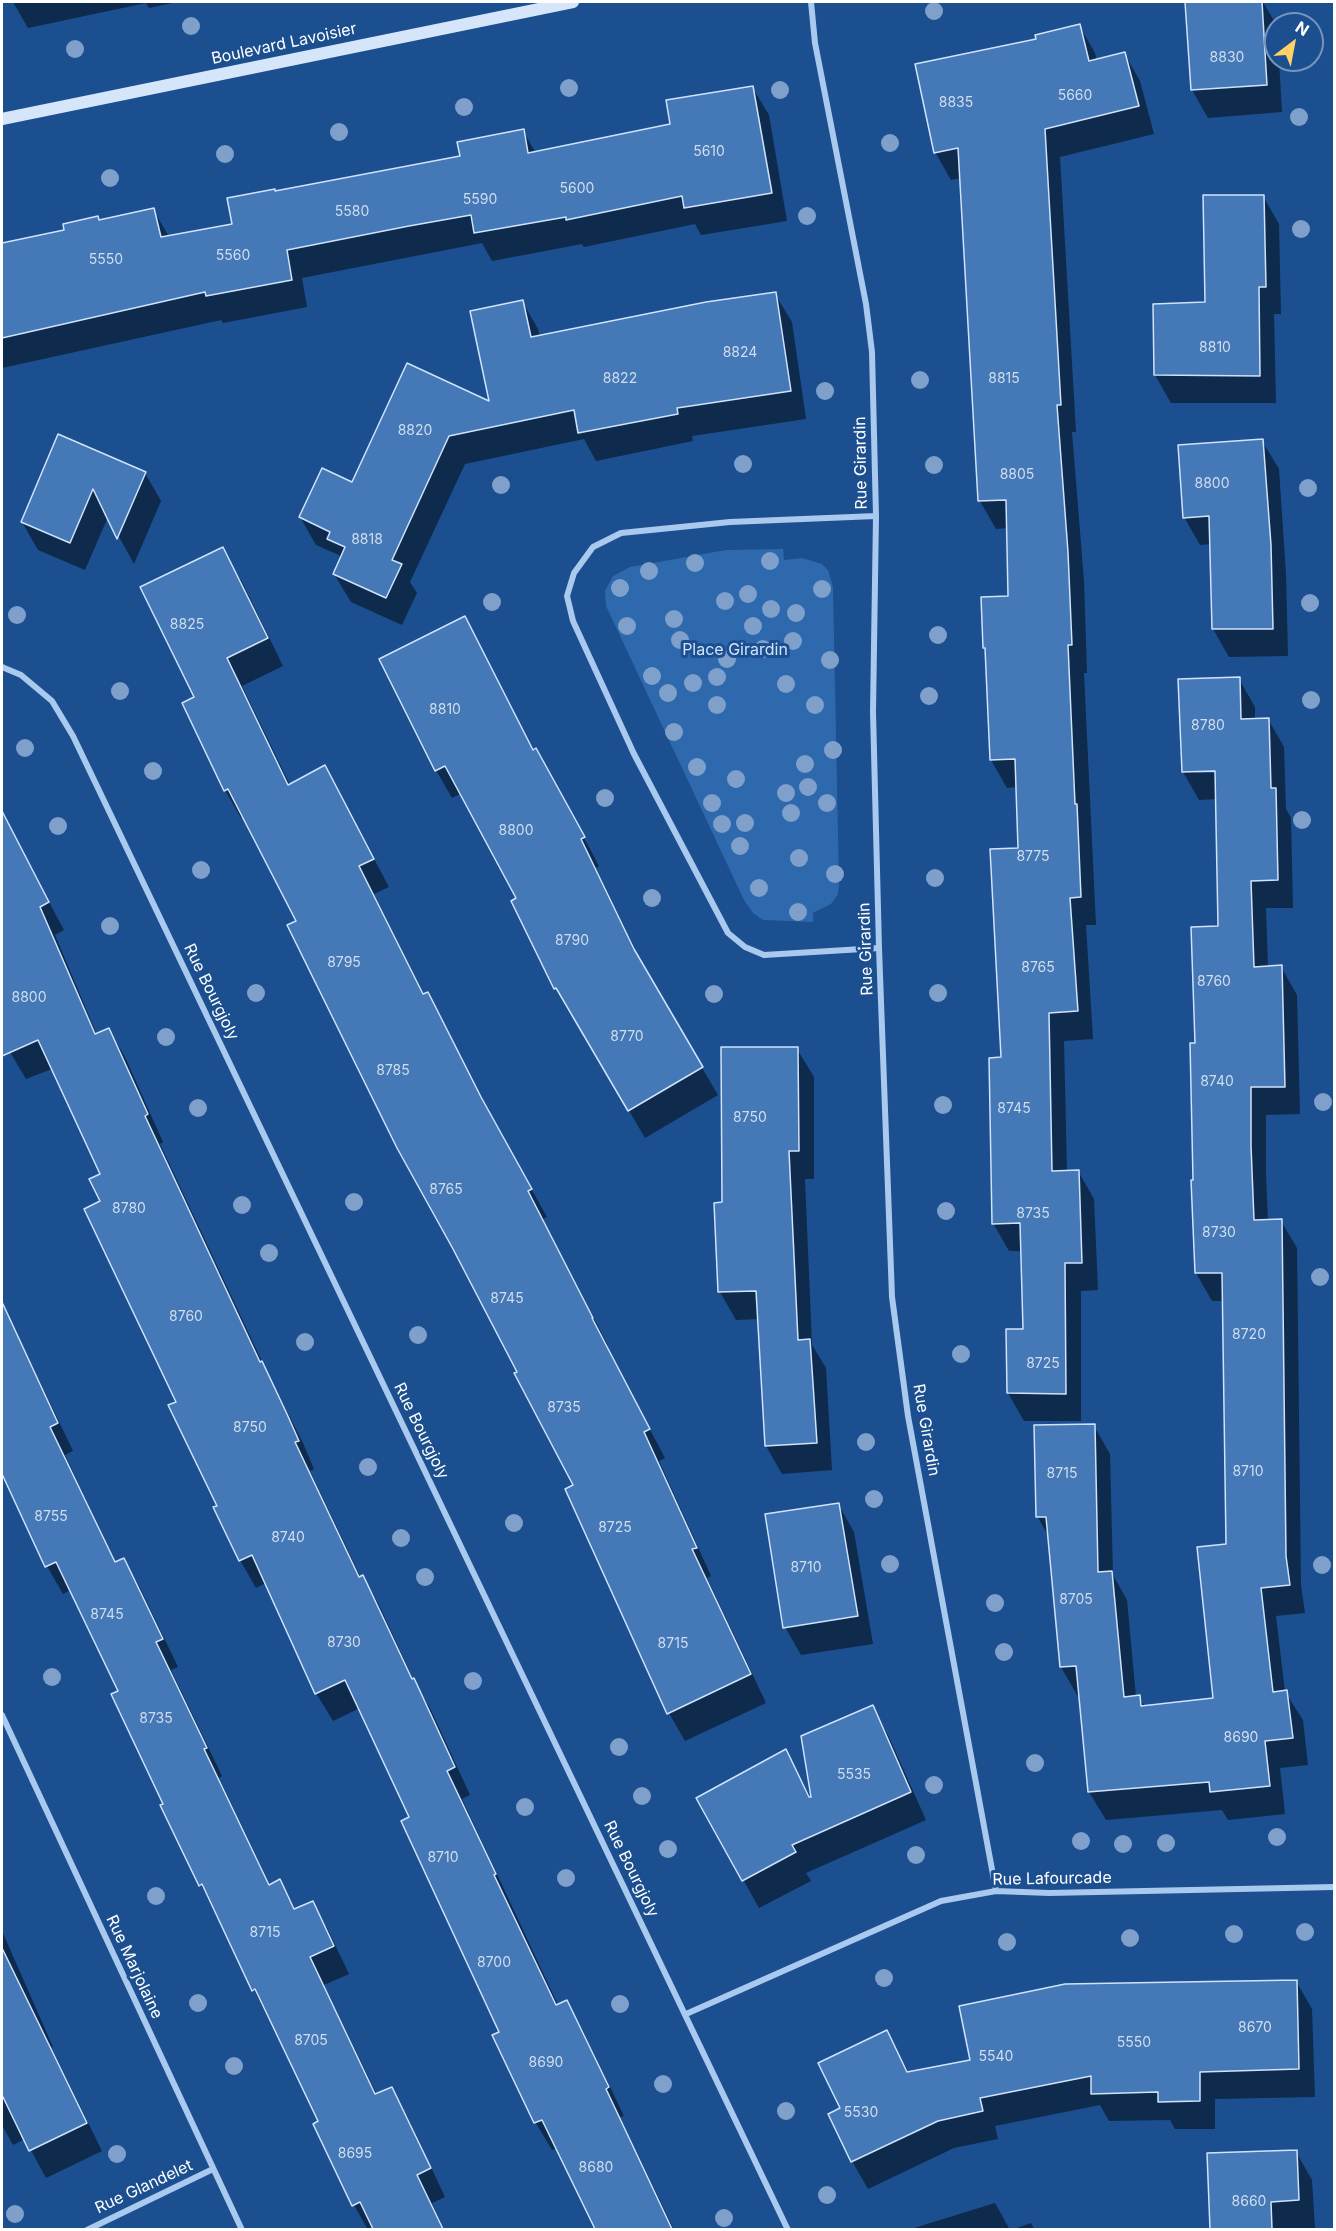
<!DOCTYPE html>
<style>
body{margin:0}
#map{position:relative;width:1336px;height:2231px;overflow:hidden;background:#1b4f8f;font-family:Inter,sans-serif}
canvas{display:block}
.frame{position:absolute;inset:0;border:3px solid #fff;pointer-events:none}
.north{position:absolute;left:1264px;top:12px;width:60px;height:60px;box-sizing:border-box;background:#1b4f8f;border:2px solid #7695bc;border-radius:50%;rotate:32deg;font-size:16px;font-weight:700;line-height:24px;text-align:center;color:#fff}
.north::after{content:'';display:block;margin:auto;width:21px;height:27px;background:#ffd166;clip-path:polygon(50% 0,100% 100%,50% 72%,0 100%)}
</style>
<div id="map">
<canvas width="1336" height="2231"></canvas>
<div class="frame"></div>
<div class="north">N</div>
</div>
<script>
const ctx = document.querySelector('canvas').getContext('2d');
ctx.lineJoin = 'round';
function paint(path, color) {
  ctx.fillStyle = color;
  ctx.fill(path, 'evenodd');
}
function poly(rows) {
  const path = new Path2D();
  for (const r of rows) {
    path.moveTo(r[0], r[1]);
    for (let i = 2; i < r.length; i += 2) path.lineTo(r[i], r[i + 1]);
  }
  return path;
}
function stroke(path, color, width, dash) {
  ctx.strokeStyle = color;
  ctx.lineWidth = width;
  ctx.lineCap = dash ? 'butt' : 'round';
  ctx.setLineDash(dash || []);
  ctx.stroke(path);
}
function write(font, color, halo, rows, align = 'center') {
  ctx.font = font + ' Inter,sans-serif';
  ctx.lineWidth = 6;
  ctx.setLineDash([]);
  ctx.textBaseline = 'middle';
  ctx.strokeStyle = halo;
  ctx.fillStyle = color;
  for (const [text, x, y, turn = 0] of rows) {
    ctx.save();
    ctx.translate(x, y);
    ctx.rotate((+turn || 0) * Math.PI / 180);
    ctx.textAlign = isNaN(turn) ? turn : align;
    if (halo) ctx.strokeText(text, 0, 0);
    ctx.fillText(text, 0, 0);
    ctx.restore();
  }
}
paint(poly([
 [783,549,784,560,802,558,822,564,828,570,833,587,839,884,838,894,831,904,813,913,813,922,763,920,753,913,744,900,606,606,605,591,613,576,630,567,726,550]
]), '#2e69ad');
paint(poly([
 [13,2,177,2,149,8,146,3,28,28],
 [1186,2,1263,2,1276,24,1276,60,1279,60,1282,112,1208,118,1192,90],
 [1079,25,1095,53,1097,61,1124,53,1140,81,1154,134,1060,157,1076,432,1072,432,1084,581,1087,673,1084,673,1096,925,1086,925,1093,1039,1064,1041,1067,1172,1078,1171,1094,1199,1098,1290,1081,1291,1081,1421,1024,1421,1008,1393,1025,1330,1022,1251,1009,1251,993,1223,1003,1059,1019,849,1017,787,1007,788,991,760,987,652,984,648,1010,597,1008,528,996,529,980,501,961,178,951,180,935,152,1038,41],
 [752,87,769,115,787,221,701,235,695,224,584,247,582,244,492,261,482,243,302,278,307,307,223,323,221,320,2,368,2,244,66,231,98,218,100,221,153,209,169,237,234,225,275,193,462,157,523,131,536,153,672,125],
 [1263,196,1279,224,1281,314,1274,314,1276,403,1171,403,1155,375,1154,305,1207,304],
 [775,294,792,322,806,419,692,436,693,441,596,461,584,439,465,464,410,582,417,593,402,625,351,602,334,574,341,560,339,555,316,545,300,517,352,484,491,404,522,301,538,329,540,337],
 [59,436,145,473,161,501,134,564,108,517,85,570,38,550,22,522],
 [1262,441,1279,469,1286,574,1288,656,1229,657,1213,629,1211,544,1200,545,1184,517],
 [225,554,242,582,283,666,242,686,290,785,325,767,389,887,374,894,425,996,427,994,443,1022,496,1126,547,1217,543,1219,608,1346,606,1347,665,1458,659,1461,711,1576,707,1578,766,1703,685,1741,669,1713,575,1486,298,921,244,816,241,818,225,790,196,698],
 [464,618,534,751,552,778,599,866,596,868,648,976,718,1095,645,1138,573,1015,571,1016,555,988,519,899,462,793,452,798,436,770],
 [1239,679,1255,707,1255,720,1268,719,1284,747,1286,809,1291,818,1293,908,1266,908,1268,968,1281,967,1297,995,1300,1114,1266,1115,1266,1175,1268,1221,1281,1221,1297,1248,1301,1585,1305,1613,1276,1616,1285,1692,1303,1720,1308,1765,1280,1768,1285,1814,1228,1820,1222,1810,1106,1820,1089,1792,1080,1695,1077,1695,1061,1667,1049,1537,1037,1516,1094,1426,1110,1454,1113,1575,1127,1600,1136,1697,1139,1697,1145,1707,1215,1699,1227,1545,1224,1301,1212,1301,1196,1273,1193,1182,1195,1182,1197,1045,1219,927,1217,799,1199,800,1183,772],
 [1196,770,1222,770,1222,773,1196,773],
 [4,818,64,930,55,935,97,1035,109,1030,125,1057,163,1142,160,1144,265,1368,303,1443,314,1469,310,1471,361,1578,363,1577,379,1605,413,1679,430,1708,470,1795,462,1799,558,2005,566,2002,582,2029,624,2116,620,2117,674,2230,597,2230,557,2148,552,2150,536,2123,494,2035,501,2032,411,1818,360,1708,333,1721,316,1693,266,1583,256,1588,240,1560,102,1202,102,1175,52,1069,26,1079,10,1052,2,1031,2,820],
 [797,1049,814,1077,814,1179,805,1179,812,1345,826,1368,832,1470,782,1474,766,1446,759,1319,736,1320,720,1292],
 [2,1302,73,1451,65,1455,116,1563,124,1560,140,1588,178,1667,171,1670,222,1776,219,1778,270,1885,280,1881,296,1910,312,1902,328,1930,349,1974,324,1985,377,2095,391,2088,407,2116,445,2197,432,2203,444,2230,368,2230,354,2205,320,2122,162,1806,165,1805,120,1692,71,1590,63,1594,47,1566,6,1481,15,1477,2,1448],
 [838,1504,854,1532,873,1644,801,1655,785,1627],
 [872,1707,888,1735,926,1820,806,1873,811,1881,759,1908,698,1799,786,1751,812,1800],
 [2,1931,53,2047,51,2047,102,2151,46,2178,25,2139,13,2145,2,2125],
 [1296,1981,1312,2009,1315,2097,1215,2099,1215,2129,1175,2129,1170,2120,1109,2121,1100,2105,995,2126,998,2139,954,2148,868,2189,852,2161,830,2114,842,2108,886,2032,909,2073,972,2061],
 [1296,2152,1312,2180,1315,2228,1211,2230,1208,2155],
 [995,2203,1010,2230,911,2230,911,2229],
 [1031,2223,1035,2230,1011,2230]
]), '#0007');
const building = poly([
 [1185,2,1262,2,1267,85,1191,90,1185,2],
 [1080,24,1089,61,1125,52,1139,106,1045,129,1061,405,1057,405,1068,552,1072,645,1068,645,1075,804,1077,804,1081,897,1070,898,1078,1011,1049,1013,1052,1171,1079,1170,1082,1263,1065,1263,1066,1394,1007,1393,1006,1329,1023,1329,1020,1223,992,1224,989,1058,1001,1057,990,849,1018,848,1015,759,990,760,985,648,983,648,981,597,1008,596,1006,500,978,501,958,148,934,153,915,64,1036,39,1035,35,1080,24],
 [753,86,772,193,684,208,682,196,566,220,566,217,474,233,471,215,409,226,287,250,292,280,206,296,205,292,2,338,2,243,64,230,63,224,98,216,99,220,154,208,161,237,232,224,227,198,275,189,275,191,460,156,457,142,524,129,528,153,670,124,666,100,753,86],
 [1203,195,1264,195,1266,287,1259,287,1260,376,1154,375,1153,304,1205,302,1203,195],
 [776,292,791,391,677,408,678,414,578,433,574,410,449,436,392,560,402,564,386,598,333,574,345,547,327,539,330,532,299,517,322,468,352,482,407,363,489,401,470,311,523,300,531,337,706,302,776,292],
 [58,434,146,472,117,539,93,489,70,543,21,522,58,434],
 [1263,439,1271,545,1273,629,1212,629,1209,516,1183,518,1178,445,1263,439],
 [223,547,268,638,227,658,288,785,325,765,374,859,359,866,423,994,428,992,481,1097,532,1189,528,1191,593,1318,592,1318,650,1429,644,1432,697,1548,692,1549,751,1674,667,1714,565,1489,573,1485,514,1373,517,1372,453,1249,397,1148,287,925,296,921,228,789,224,791,182,703,194,697,140,587,223,547],
 [465,616,533,750,536,748,585,837,581,839,634,949,703,1067,628,1111,556,988,554,989,511,901,516,898,445,766,435,771,379,659,465,616],
 [1240,677,1241,719,1269,718,1271,788,1276,788,1278,880,1251,881,1254,967,1282,965,1285,1087,1251,1087,1251,1146,1254,1220,1282,1219,1286,1556,1290,1585,1261,1588,1273,1692,1287,1690,1293,1738,1265,1741,1270,1786,1210,1792,1209,1782,1088,1792,1076,1666,1060,1667,1046,1517,1036,1517,1034,1425,1095,1424,1098,1572,1112,1571,1124,1697,1140,1695,1141,1706,1213,1698,1197,1547,1226,1544,1222,1273,1195,1273,1191,1180,1193,1180,1190,1043,1195,1043,1191,927,1218,926,1215,771,1182,772,1178,679,1240,677],
 [2,811,49,902,40,907,95,1034,109,1028,148,1114,145,1116,260,1362,262,1361,287,1414,299,1441,295,1442,359,1577,363,1575,412,1679,414,1678,455,1767,447,1771,496,1874,494,1875,556,2005,567,2000,609,2087,606,2089,672,2229,595,2229,542,2120,534,2123,492,2035,499,2032,401,1821,409,1817,345,1680,315,1694,252,1555,239,1561,213,1507,217,1506,168,1405,176,1402,84,1209,100,1201,89,1179,100,1174,38,1040,2,1056,2,811],
 [721,1047,798,1047,799,1151,789,1151,798,1340,810,1339,817,1443,765,1446,756,1291,718,1292,714,1203,722,1202,721,1047],
 [2,1302,58,1423,50,1427,115,1562,124,1558,163,1639,156,1642,207,1748,204,1749,269,1885,280,1879,294,1909,313,1901,334,1946,310,1957,375,2094,392,2087,431,2168,417,2175,443,2229,373,2229,360,2202,352,2206,313,2124,318,2121,255,1989,252,1991,202,1884,199,1886,160,1805,163,1804,111,1694,118,1691,56,1562,45,1567,2,1474,2,1302],
 [839,1503,858,1616,783,1628,765,1514,839,1503],
 [873,1705,911,1792,792,1845,796,1852,742,1881,696,1798,786,1749,809,1797,811,1797,801,1736,873,1705],
 [2,1948,87,2123,29,2151,2,2095,2,1948],
 [1297,1980,1299,2069,1200,2072,1200,2101,1158,2102,1158,2092,1091,2094,1091,2076,980,2098,983,2111,938,2121,851,2162,828,2114,840,2108,818,2063,887,2030,907,2072,970,2060,959,2006,1065,1984,1297,1980],
 [1297,2150,1299,2200,1271,2202,1272,2229,1210,2229,1207,2153,1297,2150]
]);
paint(building, '#4478b7');
stroke(building, '#cfe3fa', 1.5);
stroke(poly([
 [811,2,815,43,866,304,872,352,876,516,873,712,879,948,892,1297,908,1416,996,1891],
 [876,516,730,522,621,533,593,547,574,573,567,596,573,621,634,754,728,933,745,947,764,955,879,948],
 [2,667,21,675,52,701,73,736,788,2230],
 [2,1715,242,2230],
 [686,2014,941,1901,996,1891,1049,1893,1334,1887],
 [87,2230,213,2169]
]), '#a9c9ee', 6);
stroke(poly([
 [2,119,573,2]
]), '#d6e6fa', 12);
ctx.fillStyle = '#7ea0ca';
for (const [x, y] of [
 [934,11],
 [191,26],
 [75,49],
 [569,88],
 [780,90],
 [464,107],
 [1299,117],
 [339,132],
 [890,143],
 [225,154],
 [110,178],
 [807,216],
 [1301,229],
 [920,380],
 [825,391],
 [743,464],
 [934,465],
 [501,485],
 [1308,488],
 [770,561],
 [695,563],
 [649,571],
 [620,588],
 [822,589],
 [748,594],
 [725,601],
 [492,602],
 [1310,603],
 [771,609],
 [796,613],
 [17,615],
 [674,619],
 [627,626],
 [753,626],
 [938,635],
 [680,640],
 [793,641],
 [763,649],
 [727,659],
 [830,660],
 [652,676],
 [717,677],
 [693,683],
 [786,684],
 [120,691],
 [668,693],
 [929,696],
 [1311,700],
 [717,705],
 [815,705],
 [674,732],
 [25,748],
 [833,750],
 [805,764],
 [697,767],
 [153,771],
 [736,779],
 [808,787],
 [786,793],
 [605,798],
 [712,803],
 [827,803],
 [791,813],
 [1302,820],
 [745,823],
 [722,824],
 [58,826],
 [740,846],
 [799,858],
 [201,870],
 [835,874],
 [935,878],
 [759,888],
 [652,898],
 [798,912],
 [110,926],
 [256,993],
 [938,993],
 [714,994],
 [166,1037],
 [1323,1102],
 [943,1105],
 [198,1108],
 [354,1202],
 [242,1205],
 [946,1211],
 [269,1253],
 [1320,1277],
 [418,1335],
 [305,1342],
 [961,1354],
 [866,1442],
 [368,1467],
 [874,1499],
 [514,1523],
 [401,1538],
 [890,1564],
 [1322,1565],
 [425,1577],
 [995,1603],
 [1004,1652],
 [52,1677],
 [473,1681],
 [619,1747],
 [1035,1763],
 [934,1785],
 [642,1796],
 [525,1807],
 [1277,1837],
 [1081,1841],
 [1166,1843],
 [1123,1844],
 [668,1849],
 [916,1855],
 [566,1878],
 [156,1896],
 [1305,1932],
 [1234,1934],
 [1130,1938],
 [1007,1942],
 [884,1978],
 [198,2003],
 [620,2004],
 [234,2066],
 [663,2084],
 [786,2111],
 [117,2154],
 [827,2195],
 [15,2214],
 [724,2218]
]) {
  ctx.beginPath();
  ctx.arc(x, y, 9, 0, 2 * Math.PI);
  ctx.fill();
}
write('14px', '#d0dded', null, [
 ["8830",1227,58],
 ["5660",1075,96],
 ["8835",956,103],
 ["5610",709,152],
 ["5600",577,189],
 ["5590",480,200],
 ["5580",352,212],
 ["5560",233,256],
 ["5550",106,260],
 ["8810",1215,348],
 ["8824",740,353],
 ["8822",620,379],
 ["8815",1004,379],
 ["8820",415,431],
 ["8805",1017,475],
 ["8800",1212,484],
 ["8818",367,540],
 ["8825",187,625],
 ["8810",445,710],
 ["8780",1208,726],
 ["8800",516,831],
 ["8775",1033,857],
 ["8790",572,941],
 ["8795",344,963],
 ["8765",1038,968],
 ["8760",1214,982],
 ["8800",29,998],
 ["8770",627,1037],
 ["8785",393,1071],
 ["8740",1217,1082],
 ["8745",1014,1109],
 ["8750",750,1118],
 ["8765",446,1190],
 ["8780",129,1209],
 ["8735",1033,1214],
 ["8730",1219,1233],
 ["8745",507,1299],
 ["8760",186,1317],
 ["8720",1249,1335],
 ["8725",1043,1364],
 ["8735",564,1408],
 ["8750",250,1428],
 ["8710",1248,1472],
 ["8715",1062,1474],
 ["8755",51,1517],
 ["8725",615,1528],
 ["8740",288,1538],
 ["8710",806,1568],
 ["8705",1076,1600],
 ["8745",107,1615],
 ["8730",344,1643],
 ["8715",673,1644],
 ["8735",156,1719],
 ["8690",1241,1738],
 ["5535",854,1775],
 ["8710",443,1858],
 ["8715",265,1933],
 ["8700",494,1963],
 ["8670",1255,2028],
 ["8705",311,2041],
 ["5550",1134,2043],
 ["5540",996,2057],
 ["8690",546,2063],
 ["5530",861,2113],
 ["8695",355,2154],
 ["8680",596,2168],
 ["8660",1249,2202]
]);
write('16px', '#fff', '#1b4f8f', [
 ["Boulevard Lavoisier",284,44,-12],
 ["Rue Girardin",861,463,-91],
 ["Rue Girardin",866,949,-92],
 ["Rue Bourgjoly",211,992,64],
 ["Rue Girardin",926,1430,80],
 ["Rue Bourgjoly",421,1431,64],
 ["Rue Bourgjoly",631,1869,64],
 ["Rue Lafourcade",1052,1879,-1],
 ["Rue Marjolaine",134,1967,65],
 ["Rue Glandelet",144,2187,-25]
]);
write('16px', '#cfe3fa', '#1b4f8f', [
 ["Place Girardin",735,650]
]);
</script>
